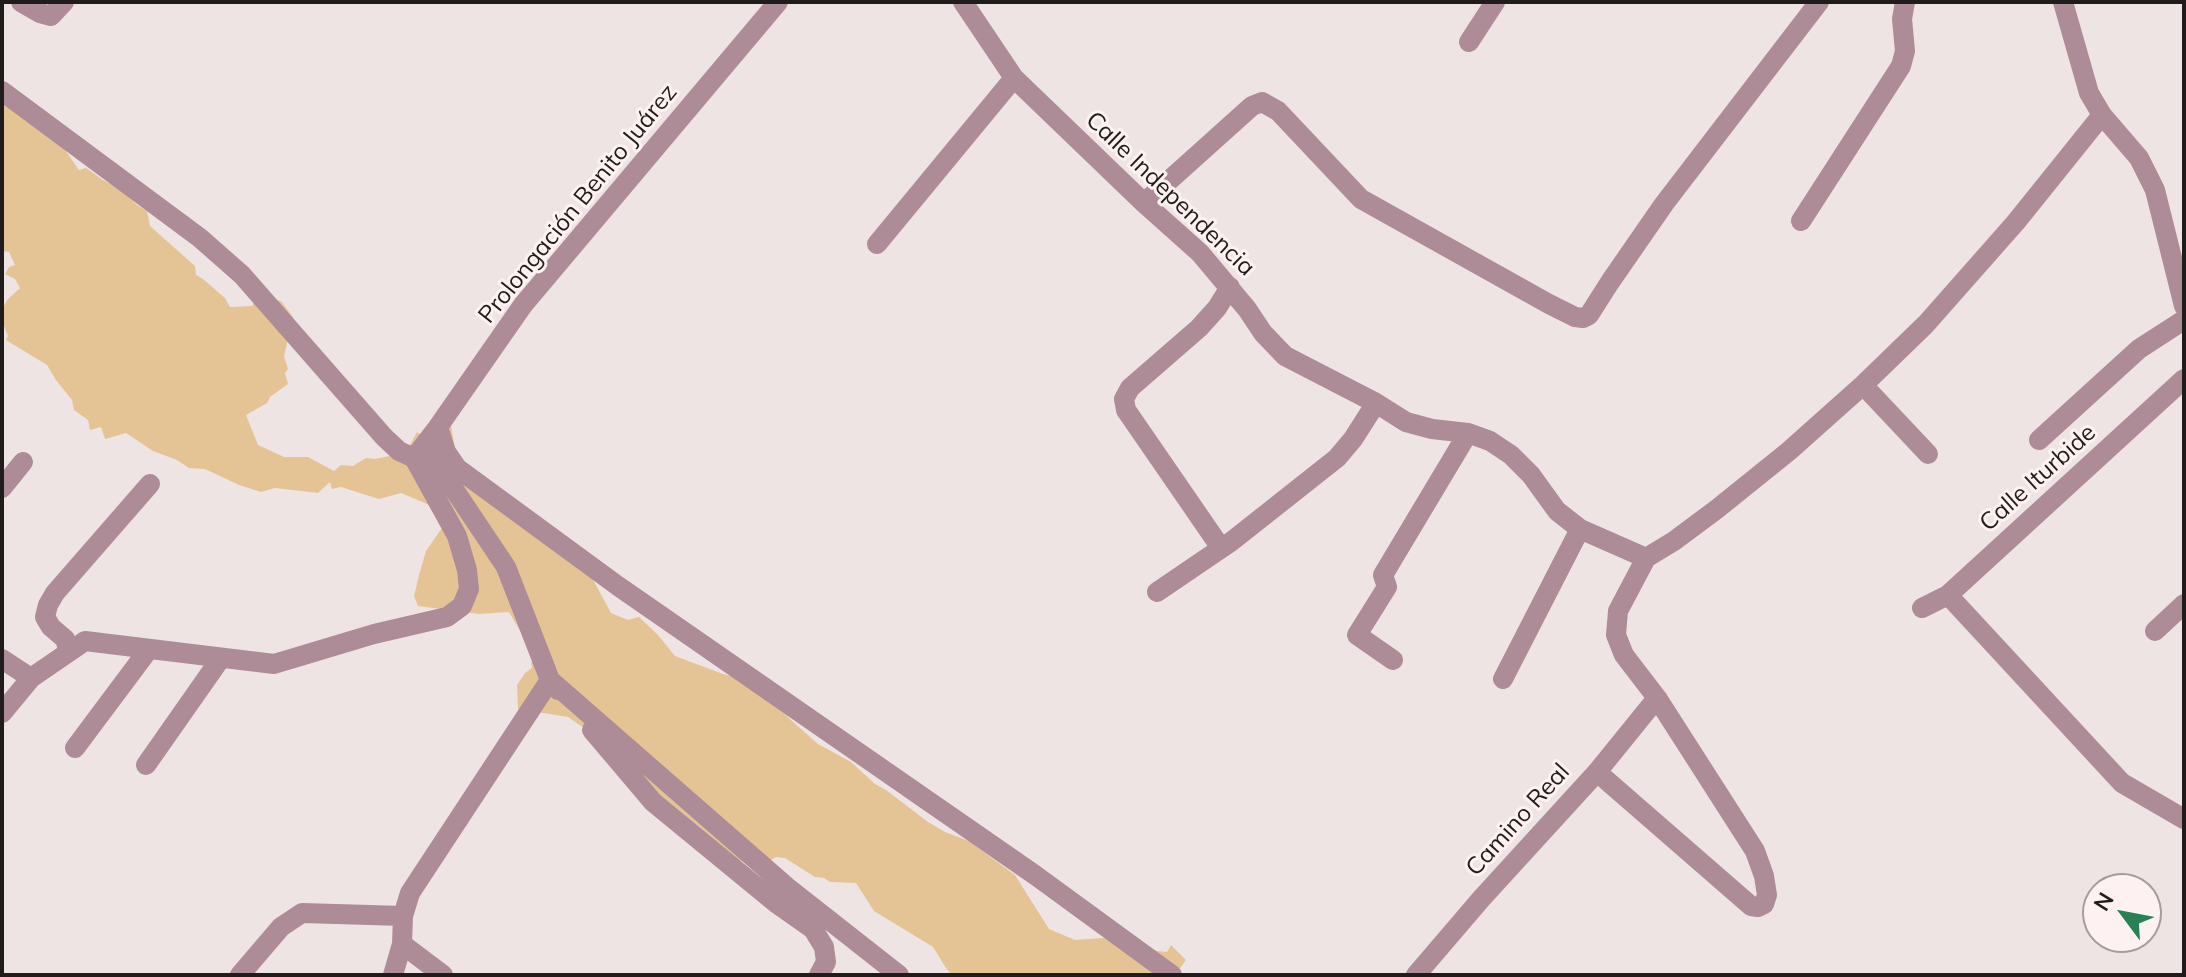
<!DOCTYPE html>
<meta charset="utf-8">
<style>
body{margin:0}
#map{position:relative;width:2186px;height:977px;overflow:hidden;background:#efe4e4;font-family:Mulish,sans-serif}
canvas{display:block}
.frame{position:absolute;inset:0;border:4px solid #201c1c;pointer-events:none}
.north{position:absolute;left:2082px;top:873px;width:80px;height:80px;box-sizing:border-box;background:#fdf2f1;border:2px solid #a59c9c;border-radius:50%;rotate:302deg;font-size:22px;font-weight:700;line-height:32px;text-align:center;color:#201c1c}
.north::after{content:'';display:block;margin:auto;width:28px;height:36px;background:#288054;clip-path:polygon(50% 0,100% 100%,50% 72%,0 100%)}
</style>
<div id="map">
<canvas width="2186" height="977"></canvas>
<div class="frame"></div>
<div class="north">N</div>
</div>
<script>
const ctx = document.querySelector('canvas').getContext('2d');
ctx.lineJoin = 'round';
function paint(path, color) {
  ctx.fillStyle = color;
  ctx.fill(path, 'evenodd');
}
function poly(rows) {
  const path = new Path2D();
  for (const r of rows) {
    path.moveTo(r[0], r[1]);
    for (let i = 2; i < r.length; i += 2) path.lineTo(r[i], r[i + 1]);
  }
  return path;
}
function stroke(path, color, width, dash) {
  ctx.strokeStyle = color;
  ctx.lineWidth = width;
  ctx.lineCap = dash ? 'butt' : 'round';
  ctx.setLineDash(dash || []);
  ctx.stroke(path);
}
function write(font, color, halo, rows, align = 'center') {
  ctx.font = font + ' Mulish,sans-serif';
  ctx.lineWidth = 6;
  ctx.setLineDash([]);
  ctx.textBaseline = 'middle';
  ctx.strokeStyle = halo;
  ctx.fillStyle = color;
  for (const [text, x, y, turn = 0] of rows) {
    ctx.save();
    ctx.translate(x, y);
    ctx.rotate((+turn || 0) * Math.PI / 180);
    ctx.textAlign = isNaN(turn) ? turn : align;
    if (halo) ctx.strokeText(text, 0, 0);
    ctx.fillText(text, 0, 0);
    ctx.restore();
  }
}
paint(poly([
 [2,94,63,147,79,170,86,168,103,180,122,190,137,205,147,211,150,226,195,266,196,275,203,279,225,298,230,307,252,306,258,296,281,301,293,317,284,356,288,369,285,373,288,384,270,397,267,403,246,415,258,445,284,457,308,457,334,471,341,465,353,466,366,458,375,459,399,454,410,445,417,432,426,438,451,425,455,449,465,467,583,561,611,613,628,620,639,617,658,635,675,656,723,674,761,683,774,702,792,721,818,744,851,762,875,784,886,790,928,822,945,832,969,841,1015,875,1049,929,1075,940,1103,938,1136,949,1167,952,1171,945,1186,960,1178,971,1179,975,952,975,946,968,933,947,874,911,856,883,830,882,824,878,815,877,785,858,776,857,765,864,745,862,729,857,725,863,597,737,568,717,518,709,517,685,525,673,532,668,531,663,535,656,509,612,479,614,418,606,414,596,419,575,426,551,444,525,441,510,401,493,379,499,341,487,332,489,330,482,318,493,275,488,261,492,239,485,205,469,189,468,177,460,153,451,126,433,105,439,101,427,90,430,88,420,74,410,72,400,56,380,47,365,6,340,8,336,2,321,2,309,8,299,20,288,15,279,5,274,9,267,15,265,9,252,2,251]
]), '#e4c495');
stroke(poly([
 [21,2,40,13,51,16,64,2],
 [963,2,1014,78,1144,203,1200,253,1247,309,1263,333,1285,356,1376,403,1406,422,1432,429,1468,433,1490,441,1511,455,1531,475,1557,511,1580,529,1646,558],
 [2063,2,2089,93,2102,115,2139,158,2155,190,2184,306],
 [1469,42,1495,2],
 [2,91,200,238,242,275,384,437,399,451,414,458],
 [1144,203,1252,106,1262,102,1278,111,1361,199,1549,304,1575,317,1583,318,1589,315,1610,282,1664,204,1819,2],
 [1801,221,1901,66,1905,51,1902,19,1905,2],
 [877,244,1014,78],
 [1863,385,1928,454],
 [438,427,446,452,457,468,618,586,1035,875,1172,975],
 [2039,440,2139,349,2184,320],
 [425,446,506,567,550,680,558,690],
 [2,488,23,462],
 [1221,548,1126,410,1124,399,1130,388,1199,328,1217,308,1230,287],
 [1157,592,1232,541,1337,458,1353,439,1376,403],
 [1948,595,2122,783,2184,819],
 [1922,608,1948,595,2184,379],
 [2155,631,2184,604],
 [69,652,65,639,51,627,45,617,48,605,55,593,150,484],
 [2,659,31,678],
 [1393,660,1357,635,1387,587,1383,575,1468,433],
 [1503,679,1580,529],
 [2,713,31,678,85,641,274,664,374,634,447,617,462,606,469,589,467,570,457,536,414,458,438,427,523,305,778,2],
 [592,730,653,802,776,903,813,929,824,947,826,962,819,975],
 [75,748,149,649],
 [146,765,221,658],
 [1597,772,1751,906,1758,907,1764,904,1767,895,1764,876,1755,851,1657,698,1624,655,1616,635,1618,611,1646,558,1674,541,1717,509,1789,451,1863,385,1926,324,2016,222,2102,115],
 [402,944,443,975],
 [240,975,281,927,302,913,403,916],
 [393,975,402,944,403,916,410,893,550,680,787,887,899,975],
 [1416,975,1481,899,1597,772,1657,698]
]), '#ad8b97', 20);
write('24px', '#201c1c', '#fdf2f1', [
 ["Calle Independencia",1170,194,44],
 ["Prolongación Benito Juárez",578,204,-51],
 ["Calle Iturbide",2038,478,-42],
 ["Camino Real",1518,820,-48]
]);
</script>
